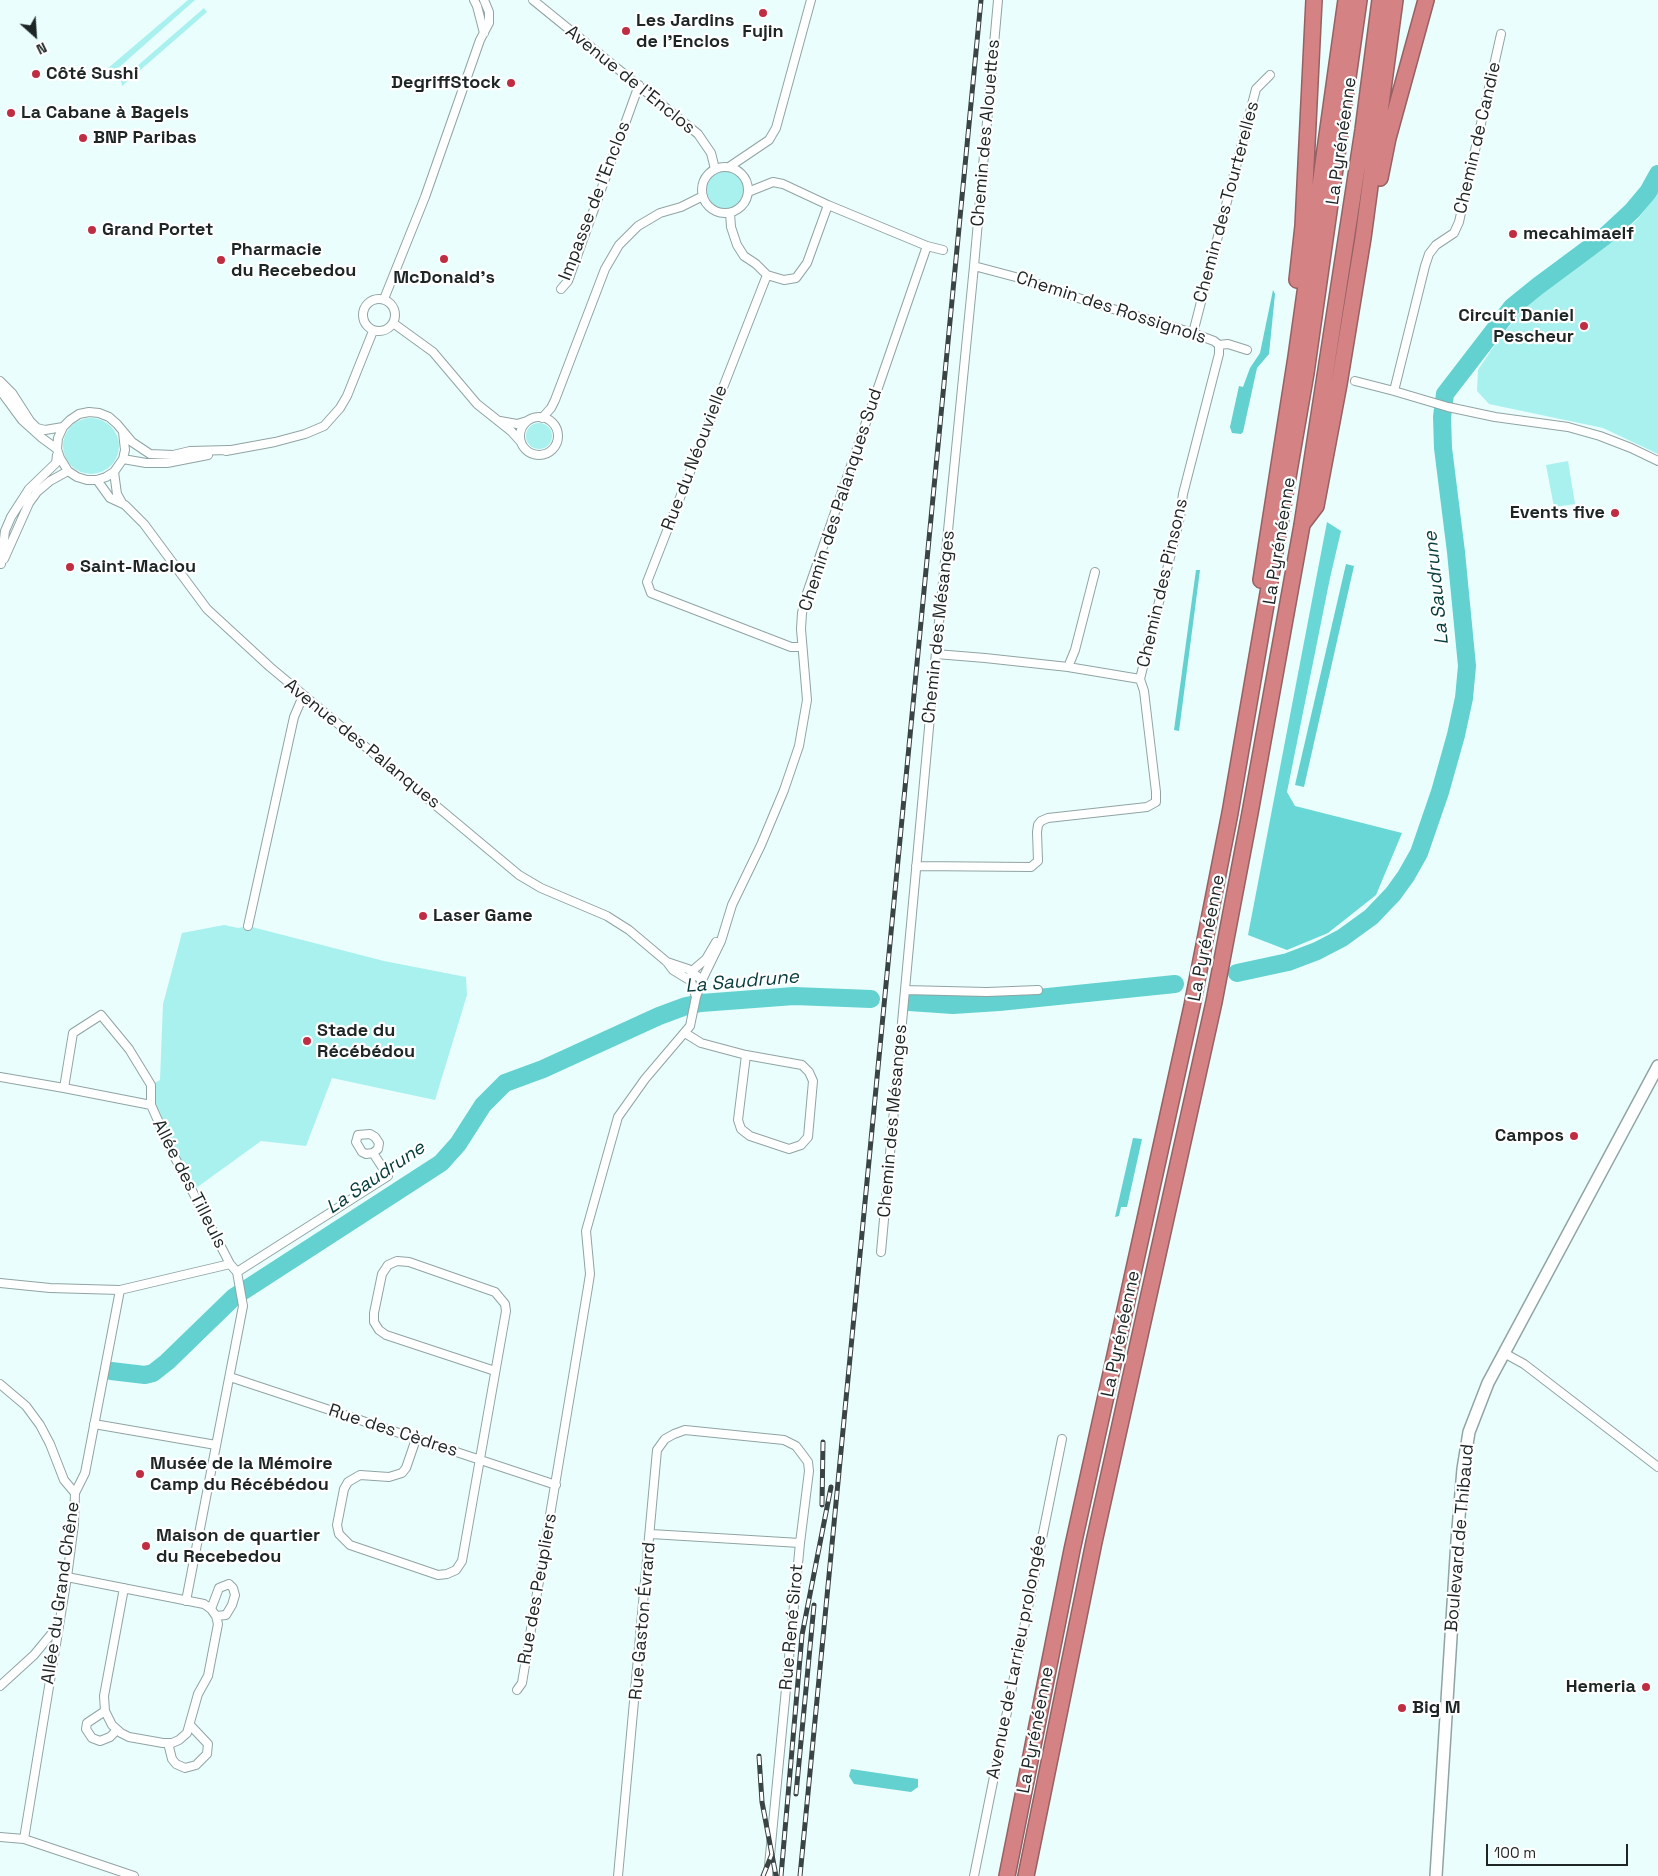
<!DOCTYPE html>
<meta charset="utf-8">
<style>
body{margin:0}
#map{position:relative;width:1658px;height:1876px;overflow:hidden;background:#e9fefd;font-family:"Space Grotesk",sans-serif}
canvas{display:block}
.north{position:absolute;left:10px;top:10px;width:50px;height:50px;-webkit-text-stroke:4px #fff;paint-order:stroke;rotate:154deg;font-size:14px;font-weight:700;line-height:20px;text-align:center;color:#1d2525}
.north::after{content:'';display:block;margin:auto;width:18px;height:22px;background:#1d2525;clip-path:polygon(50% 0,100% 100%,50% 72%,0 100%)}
.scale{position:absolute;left:1486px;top:1844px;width:142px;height:22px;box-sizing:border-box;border:2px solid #1d2525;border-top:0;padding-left:6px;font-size:15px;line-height:18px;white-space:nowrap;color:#1d2525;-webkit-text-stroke:4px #fff;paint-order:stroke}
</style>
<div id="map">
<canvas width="1658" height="1876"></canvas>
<div class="north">N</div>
<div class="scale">100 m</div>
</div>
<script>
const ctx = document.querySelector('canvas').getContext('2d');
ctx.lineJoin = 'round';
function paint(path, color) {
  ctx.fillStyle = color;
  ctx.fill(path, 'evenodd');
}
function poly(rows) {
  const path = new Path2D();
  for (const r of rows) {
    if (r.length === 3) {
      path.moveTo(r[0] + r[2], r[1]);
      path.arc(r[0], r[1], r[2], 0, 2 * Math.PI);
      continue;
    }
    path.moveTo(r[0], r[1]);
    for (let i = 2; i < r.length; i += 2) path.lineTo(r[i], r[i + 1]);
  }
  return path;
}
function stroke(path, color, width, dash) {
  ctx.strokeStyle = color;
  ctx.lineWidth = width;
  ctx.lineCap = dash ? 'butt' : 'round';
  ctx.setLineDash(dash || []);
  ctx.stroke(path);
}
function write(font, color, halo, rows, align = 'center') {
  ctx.font = font + ' "Space Grotesk",sans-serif';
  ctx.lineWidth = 4.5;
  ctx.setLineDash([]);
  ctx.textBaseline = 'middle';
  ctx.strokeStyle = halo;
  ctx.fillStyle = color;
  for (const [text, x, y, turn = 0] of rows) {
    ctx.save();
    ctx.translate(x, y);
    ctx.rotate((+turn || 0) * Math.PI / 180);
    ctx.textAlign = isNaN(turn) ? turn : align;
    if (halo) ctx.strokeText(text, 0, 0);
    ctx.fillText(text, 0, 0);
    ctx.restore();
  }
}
paint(poly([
 [188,0,195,0,115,71,111,72,107,69],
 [204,8,207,12,122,86,121,80],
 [726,190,19],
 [1658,192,1658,454,1603,428,1489,404,1477,391,1478,370,1496,343,1523,309,1557,282,1607,246,1638,219],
 [91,446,28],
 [539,436,13],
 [1568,461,1575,504,1554,507,1546,465],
 [224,925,238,928,248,926,384,961,466,977,467,995,435,1100,332,1078,306,1146,261,1141,192,1191,151,1105,151,1085,160,1080,163,1004,182,933]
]), '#a9f1ef');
paint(poly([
 [1327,522,1341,531,1330,578,1287,792,1295,806,1402,833,1376,895,1328,933,1287,950,1248,935]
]), '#69d7d5');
paint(poly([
 [1273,290,1275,294,1269,354,1257,368,1243,432,1241,434,1232,433,1230,427,1239,386,1243,387,1250,368,1260,353],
 [1346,564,1354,566,1304,787,1295,785],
 [1196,570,1200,570,1179,731,1174,730],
 [1133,1138,1142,1139,1127,1207,1121,1207,1119,1216,1115,1217],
 [851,1769,918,1779,918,1787,911,1792,854,1784,849,1776]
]), '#62d1cf');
stroke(poly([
 [1237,973,1288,962,1317,951,1342,938,1371,917,1393,894,1406,876,1419,853,1440,792,1456,735,1464,698,1467,666,1456,552,1443,448,1442,417,1445,394,1512,307,1538,286,1604,237,1632,211,1648,192,1658,174],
 [909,1002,953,1005,999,1002,1175,984],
 [111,1371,145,1375,153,1373,167,1362,234,1297,441,1163,458,1144,483,1105,505,1083,543,1069,659,1016,686,1006,701,1003,794,996,871,999]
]), '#62d1cf', 18);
const street = poly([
 [474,0,477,6,484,33],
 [533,0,698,134,711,153,715,169],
 [1501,34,1459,222,1454,233,1436,245,1429,254,1425,266,1394,391,1448,407,1495,417,1568,427,1600,436,1631,448,1658,461],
 [725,190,23],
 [729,167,769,140,776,128,811,0],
 [748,192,773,182,783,184,828,205,927,246,943,250],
 [730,213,731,227,737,245,744,256,756,264,767,275],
 [974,266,1023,279,1090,302,1193,333,1214,341,1219,345,1228,344,1247,350],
 [561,289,568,281,639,85],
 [379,315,16],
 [384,299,425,197,480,40,489,23,489,12,484,0],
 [393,323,433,352,477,404,511,431,520,441],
 [1193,333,1256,89,1270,75],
 [0,381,12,393,30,421,37,428,45,430,63,427],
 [1355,381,1394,391],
 [0,390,22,420,42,438,57,449],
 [539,436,19],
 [542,418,551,408,555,400,605,269,619,245,638,226,660,213,681,207,703,196],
 [500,421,517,424,527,421],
 [123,432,125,450,123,459,114,472,106,477,97,480,87,480,77,477,68,471,60,458,57,449,58,438,63,427,70,420,79,414,89,412,99,413,109,417,117,424,132,442,150,454,173,455,190,451,229,450],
 [226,451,275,442,305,434,324,426,340,408,347,396,373,331],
 [123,459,146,463,167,463,208,455],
 [114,472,117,494,122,503],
 [97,480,110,498,125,505,144,524,207,609,270,667,519,875,541,888,607,916,629,930,667,962,673,970,691,981],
 [4,559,29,503,37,492,50,481,68,471],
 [1,564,5,531,11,517,29,489,56,463,57,455],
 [802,647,791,647,651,593,647,582,767,275,784,280,796,278,807,263,828,205],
 [936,654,985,658,1068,667,1140,679,1180,517,1183,494,1219,354,1219,345],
 [1068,667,1075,650,1095,572],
 [916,866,1031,867,1038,861,1037,832,1038,825,1041,821,1048,818,1147,807,1156,802,1156,792,1144,691,1140,679],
 [248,926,294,717,300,703,305,696],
 [667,962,688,969,702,980],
 [905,990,987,992,1038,990],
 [696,997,691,981,692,971,706,959,716,942],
 [685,1033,701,1043,746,1055],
 [746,1055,802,1065,809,1072,813,1081,808,1137,801,1145,789,1149,750,1136,741,1129,738,1120,746,1055],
 [0,1077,64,1088,151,1105,172,1152,230,1264],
 [64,1088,73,1033,101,1015,129,1049,151,1085,151,1105],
 [881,1252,934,673,974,266,998,0],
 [0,1283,50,1288,120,1290,230,1264,237,1272,388,1176,373,1153,378,1149,379,1143,375,1137,370,1134,358,1135,356,1142,362,1152,366,1154,373,1153],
 [1504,1353,1524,1364,1658,1467],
 [230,1377,556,1485],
 [0,1384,26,1406,40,1425,50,1444,64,1480,75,1493],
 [94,1424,216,1445],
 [416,1439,406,1468,402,1473,389,1477,360,1475,348,1482,344,1489,337,1525,339,1534,350,1545,438,1575,447,1574,456,1570,462,1561,506,1311,505,1304,495,1292,409,1262,397,1261,388,1265,382,1274,374,1313,374,1322,379,1330,386,1335,495,1371],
 [651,1534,800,1543],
 [67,1577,204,1604,211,1609,216,1616,218,1624,208,1676,198,1694,187,1733,179,1740,172,1743,163,1743,129,1737,121,1733,112,1725,105,1711,104,1696,124,1588],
 [186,1601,243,1306,237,1272],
 [211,1609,219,1588,229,1584,233,1588,235,1595,232,1605,226,1615,216,1616],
 [0,1686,34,1655,58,1626],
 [517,1690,522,1683,588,1287,590,1274,586,1231,618,1117,645,1079,690,1026,696,997,702,980,721,941,732,905,761,845,784,790,799,746,807,700,801,629,802,613,806,596,927,246],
 [105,1711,87,1723,86,1729,92,1738,100,1741,110,1737,117,1730],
 [168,1743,172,1759,176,1764,185,1768,196,1765,207,1754,208,1744,190,1725],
 [0,1837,24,1839,134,1876],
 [24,1839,67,1577,74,1524,75,1493,85,1473,120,1290],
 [618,1876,657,1450,665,1439,674,1434,685,1430,784,1440,796,1446,808,1462,809,1471,800,1543,768,1876],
 [974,1876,1062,1439]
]);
const secondary = poly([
 [1436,1876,1457,1541,1463,1469,1469,1432,1488,1383,1658,1066]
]);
const highway = poly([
 [1380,178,1388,138,1426,0],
 [1297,280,1303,226,1314,0],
 [1303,523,1316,506,1339,384,1363,238,1395,0],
 [1261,580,1296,357,1346,0],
 [1007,1876,1072,1550,1192,1006,1230,813,1306,373,1359,0],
 [1026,1876,1094,1542,1214,1002,1250,813,1302,525,1363,130,1380,0]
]);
stroke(street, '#90a4a3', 10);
stroke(secondary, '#90a4a3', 14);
stroke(highway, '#956163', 18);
stroke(street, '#fff', 8);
stroke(secondary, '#fff', 11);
stroke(highway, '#d58285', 15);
const rail = poly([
 [822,1505,823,1442],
 [759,1756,762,1802,776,1876],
 [796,1794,814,1605],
 [763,1876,772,1854],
 [781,1876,802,1635,831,1487],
 [800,1876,981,0]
]);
stroke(rail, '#3a4444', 5);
stroke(rail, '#fff', 3, [9]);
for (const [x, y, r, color] of [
 [763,13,5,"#be2d42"],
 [626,31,5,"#be2d42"],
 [36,74,5,"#be2d42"],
 [511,83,5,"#be2d42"],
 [11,113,5,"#be2d42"],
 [83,138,5,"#be2d42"],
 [92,230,5,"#be2d42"],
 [1513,234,5,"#be2d42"],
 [444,259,5,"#be2d42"],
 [221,260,5,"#be2d42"],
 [1584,326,5,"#be2d42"],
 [1615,513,5,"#be2d42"],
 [70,567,5,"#be2d42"],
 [423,916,5,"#be2d42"],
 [307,1041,5,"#be2d42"],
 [1574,1136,5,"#be2d42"],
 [140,1474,5,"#be2d42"],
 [146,1546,5,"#be2d42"],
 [1646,1687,5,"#be2d42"],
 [1402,1708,5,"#be2d42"]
]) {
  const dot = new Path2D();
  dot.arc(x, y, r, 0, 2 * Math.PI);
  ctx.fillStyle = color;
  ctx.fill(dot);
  stroke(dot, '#fff', 2);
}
write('bold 18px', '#1d2525', '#fff', [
 ["Les Jardins",636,21],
 ["de l'Enclos",636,42],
 ["Fujin",763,32,"center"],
 ["Côté Sushi",46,74],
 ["DegriffStock",501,83,"right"],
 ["La Cabane à Bagels",21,113],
 ["BNP Paribas",93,138],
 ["Grand Portet",102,230],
 ["mecahimaelf",1523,234],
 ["Pharmacie",231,250],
 ["du Recebedou",231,271],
 ["McDonald's",444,278,"center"],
 ["Circuit Daniel",1574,316,"right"],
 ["Pescheur",1574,337,"right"],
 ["Events five",1605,513,"right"],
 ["Saint-Maclou",80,567],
 ["Laser Game",433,916],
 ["Stade du",317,1031],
 ["Récébédou",317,1052],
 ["Campos",1564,1136,"right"],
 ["Musée de la Mémoire",150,1464],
 ["Camp du Récébédou",150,1485],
 ["Maison de quartier",156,1536],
 ["du Recebedou",156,1557],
 ["Hemeria",1636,1687,"right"],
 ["Big M",1412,1708]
], 'left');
write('18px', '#1d2525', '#fff', [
 ["Avenue de l'Enclos",630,80,39],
 ["Chemin des Alouettes",986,133,-85],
 ["Chemin de Candie",1478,138,-77],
 ["La Pyrénéenne",1342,141,-82],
 ["Impasse de l'Enclos",595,201,-69],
 ["Chemin des Tourterelles",1227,202,-75],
 ["Chemin des Rossignols",1111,308,18],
 ["Rue du Néouvielle",695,458,-69],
 ["Chemin des Palanques Sud",841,500,-72],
 ["La Pyrénéenne",1280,541,-81],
 ["Chemin des Pinsons",1163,583,-77],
 ["Chemin des Mésanges",939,627,-84],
 ["Avenue des Palanques",362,744,39],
 ["La Pyrénéenne",1207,938,-79],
 ["Chemin des Mésanges",893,1121,-85],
 ["Allée des Tilleuls",189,1184,63],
 ["La Pyrénéenne",1121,1334,-78],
 ["Rue des Cèdres",393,1431,18],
 ["Boulevard de Thibaud",1460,1538,-85],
 ["Rue des Peupliers",538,1589,-80],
 ["Allée du Grand Chêne",61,1593,-82],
 ["Rue Gaston Évrard",643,1621,-85],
 ["Rue René Sirot",792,1627,-85],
 ["Avenue de Larrieu prolongée",1017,1657,-79],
 ["La Pyrénéenne",1036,1730,-79]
]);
write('italic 19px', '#053c3b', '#fff', [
 ["La Saudrune",1437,588,-96],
 ["La Saudrune",742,982,-5],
 ["La Saudrune",376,1178,-34]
]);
</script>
